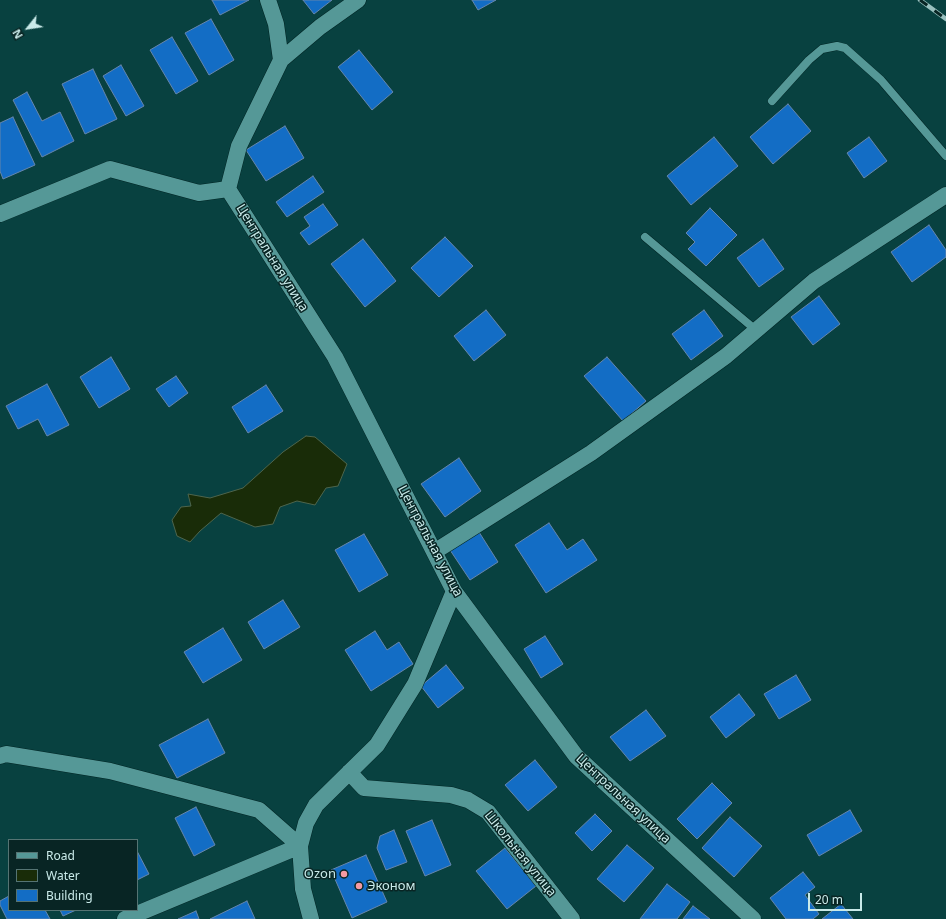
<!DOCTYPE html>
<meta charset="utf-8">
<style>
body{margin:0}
#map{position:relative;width:946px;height:919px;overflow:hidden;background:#084140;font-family:"Noto Sans",sans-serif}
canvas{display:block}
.legend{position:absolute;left:8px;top:839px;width:130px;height:72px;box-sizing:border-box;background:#082524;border:1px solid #557473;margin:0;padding:5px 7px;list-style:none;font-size:12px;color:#c9eae9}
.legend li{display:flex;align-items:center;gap:8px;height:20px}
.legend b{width:20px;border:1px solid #557473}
.north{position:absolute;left:8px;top:8px;width:40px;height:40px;-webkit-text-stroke:3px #082524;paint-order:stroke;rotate:240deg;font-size:11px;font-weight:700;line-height:16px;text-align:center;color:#c9eae9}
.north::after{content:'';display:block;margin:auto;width:14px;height:18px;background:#c9eae9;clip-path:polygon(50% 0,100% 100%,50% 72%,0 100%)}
.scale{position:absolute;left:808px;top:893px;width:54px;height:18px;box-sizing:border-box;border:2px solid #c9eae9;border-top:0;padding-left:5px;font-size:12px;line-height:14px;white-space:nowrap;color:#c9eae9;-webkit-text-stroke:3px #082524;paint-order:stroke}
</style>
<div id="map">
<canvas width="946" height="919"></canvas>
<ul class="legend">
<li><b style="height:5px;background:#559897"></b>Road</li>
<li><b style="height:11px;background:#192c08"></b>Water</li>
<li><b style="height:11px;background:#136dc5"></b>Building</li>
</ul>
<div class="north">N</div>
<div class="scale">20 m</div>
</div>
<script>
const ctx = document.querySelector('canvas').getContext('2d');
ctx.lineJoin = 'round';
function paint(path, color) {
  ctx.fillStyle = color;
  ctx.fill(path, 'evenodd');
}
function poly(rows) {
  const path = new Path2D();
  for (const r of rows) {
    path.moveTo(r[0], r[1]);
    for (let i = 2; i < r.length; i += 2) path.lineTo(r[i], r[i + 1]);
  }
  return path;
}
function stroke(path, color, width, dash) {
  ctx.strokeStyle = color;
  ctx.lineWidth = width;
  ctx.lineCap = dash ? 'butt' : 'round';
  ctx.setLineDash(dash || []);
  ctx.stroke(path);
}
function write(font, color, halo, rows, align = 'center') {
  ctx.font = font + ' "Noto Sans",sans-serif';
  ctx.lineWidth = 3;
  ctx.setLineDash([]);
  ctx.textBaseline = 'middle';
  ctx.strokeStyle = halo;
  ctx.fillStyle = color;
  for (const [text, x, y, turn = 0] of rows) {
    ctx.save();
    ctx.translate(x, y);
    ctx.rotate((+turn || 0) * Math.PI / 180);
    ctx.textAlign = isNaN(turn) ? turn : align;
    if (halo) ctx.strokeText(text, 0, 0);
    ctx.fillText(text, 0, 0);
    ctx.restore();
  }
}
const water = poly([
 [306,436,315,437,347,464,338,486,326,488,315,505,297,501,280,507,273,524,255,527,221,513,200,531,190,542,177,536,172,520,181,507,191,506,188,494,210,498,243,488,283,452,306,436]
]);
paint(water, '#192c08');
stroke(water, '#4e654c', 1);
const building = poly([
 [212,0,249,0,220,15,212,0],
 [303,0,332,0,314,14,303,0],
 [472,0,496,0,478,10,472,0],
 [211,19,234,60,209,75,185,33,211,19],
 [172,37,198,81,176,94,150,50,172,37],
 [359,50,393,92,372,110,338,67,359,50],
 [121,65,144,106,126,116,103,76,121,65],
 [93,69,117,119,85,134,62,84,93,69],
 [27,92,42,121,60,112,74,141,42,157,13,100,27,92],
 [788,104,811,131,773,164,750,137,788,104],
 [13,117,35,165,3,179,0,171,0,123,13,117],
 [285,126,304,158,266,181,246,150,285,126],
 [714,137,738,166,691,205,667,176,714,137],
 [869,137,887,161,864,178,847,153,869,137],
 [313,176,324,192,287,217,276,202,313,176],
 [323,204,338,225,309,245,300,233,310,226,304,217,323,204],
 [710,208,737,235,706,266,688,249,695,242,686,233,710,208],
 [929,225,946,250,946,257,912,282,891,252,929,225],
 [445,237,473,266,439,297,411,268,445,237],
 [363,239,396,281,365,307,331,264,363,239],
 [763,239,784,269,759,287,737,258,763,239],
 [819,296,840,324,813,345,791,317,819,296],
 [486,310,506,335,474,361,454,336,486,310],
 [704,310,723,336,691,360,672,334,704,310],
 [111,357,130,389,99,408,80,377,111,357],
 [607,357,646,401,623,421,584,376,607,357],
 [176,376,188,393,169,407,156,389,176,376],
 [47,384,69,425,47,436,38,419,18,429,6,406,47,384],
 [266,385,283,411,248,433,232,407,266,385],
 [459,458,481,491,445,517,421,484,459,458],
 [549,523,567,550,583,539,597,560,546,593,515,545,549,523],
 [479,532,498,562,470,580,450,550,479,532],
 [364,534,388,575,359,592,335,550,364,534],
 [283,600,300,627,264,649,248,622,283,600],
 [223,628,242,660,203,683,184,652,223,628],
 [375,631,387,650,399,642,413,664,371,691,345,650,375,631],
 [545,636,563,664,541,678,524,649,545,636],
 [446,665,464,688,438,708,421,686,446,665],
 [796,675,811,700,779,719,764,694,796,675],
 [739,694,755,715,726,738,710,717,739,694],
 [646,710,666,736,630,761,610,737,646,710],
 [208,719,225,753,177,778,159,745,208,719],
 [535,760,557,787,528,811,505,785,535,760],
 [712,783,732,803,697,839,677,819,712,783],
 [196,807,215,845,194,856,175,818,196,807],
 [850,810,862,831,819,856,807,835,850,810],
 [595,814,612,831,592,851,575,833,595,814],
 [730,817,762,846,734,877,702,848,730,817],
 [432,820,451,865,425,876,406,831,432,820],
 [394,830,407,862,386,870,377,848,380,836,394,830],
 [627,845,654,868,624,902,597,879,627,845],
 [505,848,536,886,507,909,476,871,505,848],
 [137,851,149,874,137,880,137,851],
 [366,855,387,902,352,918,331,870,366,855],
 [803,872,815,887,805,895,819,914,813,919,786,919,770,898,803,872],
 [667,884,690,902,677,919,640,919,667,884],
 [9,896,9,910,45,910,50,919,7,919,0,905,0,901,9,896],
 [247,901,255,919,210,919,247,901],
 [841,904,853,919,822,919,841,904],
 [693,906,710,919,683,919,693,906],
 [60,910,76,910,63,916,60,910],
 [196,911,199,919,178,919,196,911]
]);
paint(building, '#136dc5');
stroke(building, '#6686ac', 1);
const service = poly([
 [772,101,809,60,822,49,837,46,845,48,881,80,946,156],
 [645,237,757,331]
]);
const minor = poly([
 [268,0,276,24,281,60],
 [228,189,335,357,454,591,576,756,753,919],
 [228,189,239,146,281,60,320,27,358,0],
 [0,214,110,169,199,193,228,189],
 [434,552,591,453,726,356,814,281,946,195],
 [0,756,6,754,110,771,259,810,300,846],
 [349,772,364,788,451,795,468,800,488,812,572,919],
 [125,919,300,846],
 [311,919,303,889,300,846,306,823,316,805,377,745,415,684,454,591]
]);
stroke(service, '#002625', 9);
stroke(minor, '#002625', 17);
stroke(service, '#559897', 8);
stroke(minor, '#559897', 16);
const rail = poly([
 [920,0,946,19]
]);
stroke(rail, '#99c0bf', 4.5);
stroke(rail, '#082524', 3, [9]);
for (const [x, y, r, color] of [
 [344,874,4,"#f49aa3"],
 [359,886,4,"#f49aa3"]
]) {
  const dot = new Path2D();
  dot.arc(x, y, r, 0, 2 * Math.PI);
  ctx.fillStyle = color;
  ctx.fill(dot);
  stroke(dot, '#082524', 1.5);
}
write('13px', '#c9eae9', '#082524', [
 ["Центральная улица",272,258,58],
 ["Центральная улица",430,541,62],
 ["Центральная улица",623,799,43],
 ["Школьная улица",520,854,51]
]);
write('13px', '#c9eae9', '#082524', [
 ["Ozon",336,874],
 ["Эконом",367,886,"left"]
], 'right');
</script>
